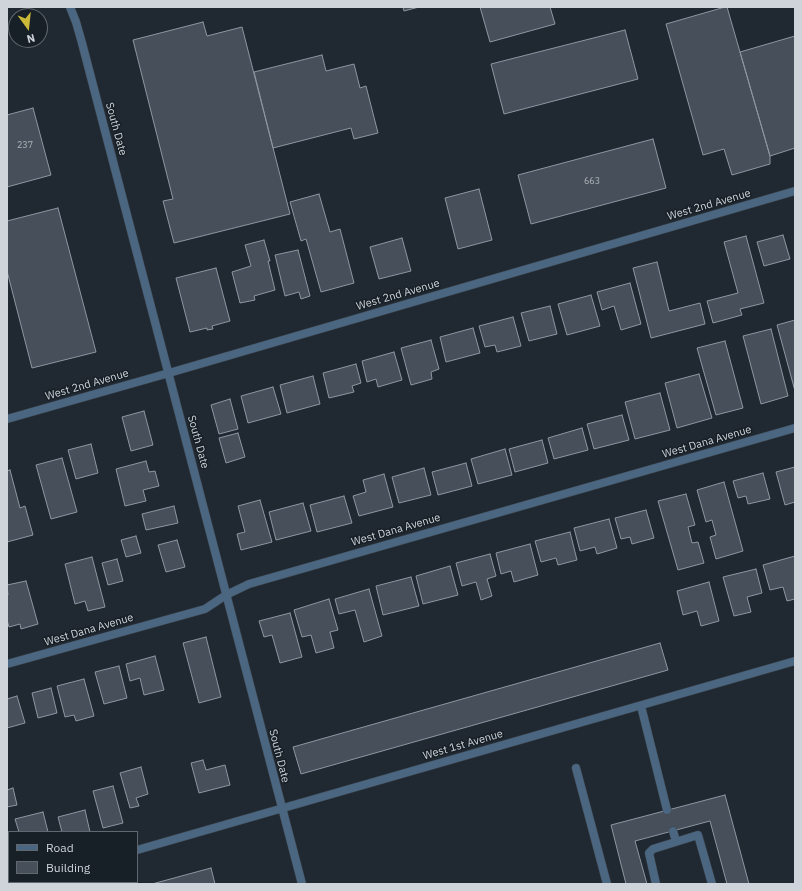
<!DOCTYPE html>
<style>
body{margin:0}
#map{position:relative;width:802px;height:891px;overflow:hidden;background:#202931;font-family:"IBM Plex Sans",sans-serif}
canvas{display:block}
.frame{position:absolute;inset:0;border:8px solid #ced4d9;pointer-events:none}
.legend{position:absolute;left:8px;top:831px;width:130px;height:52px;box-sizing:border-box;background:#171f27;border:1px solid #60676e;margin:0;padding:5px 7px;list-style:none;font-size:12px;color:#ced4d9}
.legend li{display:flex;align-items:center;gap:8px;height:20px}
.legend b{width:20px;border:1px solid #60676e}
.north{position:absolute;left:8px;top:8px;width:40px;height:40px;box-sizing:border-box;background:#171f27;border:1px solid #60676e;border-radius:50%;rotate:165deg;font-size:11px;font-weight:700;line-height:16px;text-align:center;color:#ced4d9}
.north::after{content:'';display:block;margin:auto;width:14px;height:18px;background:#cdb938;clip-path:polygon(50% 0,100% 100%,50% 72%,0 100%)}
</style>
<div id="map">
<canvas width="802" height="891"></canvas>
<div class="frame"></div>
<ul class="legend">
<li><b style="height:5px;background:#4b6681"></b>Road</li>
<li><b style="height:11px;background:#47505a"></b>Building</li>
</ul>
<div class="north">N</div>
</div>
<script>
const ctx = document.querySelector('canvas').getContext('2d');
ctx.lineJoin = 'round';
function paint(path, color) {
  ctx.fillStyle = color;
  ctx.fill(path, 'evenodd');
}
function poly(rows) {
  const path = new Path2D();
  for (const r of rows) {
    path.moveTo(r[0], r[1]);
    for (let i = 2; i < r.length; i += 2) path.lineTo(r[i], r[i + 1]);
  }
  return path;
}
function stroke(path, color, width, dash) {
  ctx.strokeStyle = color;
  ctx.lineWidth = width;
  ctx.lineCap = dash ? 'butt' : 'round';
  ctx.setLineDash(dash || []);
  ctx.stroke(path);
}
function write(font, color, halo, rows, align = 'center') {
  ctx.font = font + ' "IBM Plex Sans",sans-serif';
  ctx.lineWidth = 3;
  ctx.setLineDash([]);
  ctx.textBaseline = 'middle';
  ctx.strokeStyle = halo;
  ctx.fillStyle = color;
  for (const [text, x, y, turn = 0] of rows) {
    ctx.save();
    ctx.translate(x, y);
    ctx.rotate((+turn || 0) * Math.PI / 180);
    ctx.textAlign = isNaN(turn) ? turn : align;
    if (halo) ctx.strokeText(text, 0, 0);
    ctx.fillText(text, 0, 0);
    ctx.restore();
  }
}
const building = poly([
 [403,7,419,7,404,11,403,7],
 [480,7,550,7,555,24,490,42,480,7],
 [725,7,727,7,770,156,770,164,732,175,724,149,703,155,666,24,725,7],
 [203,22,207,36,242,27,290,214,174,243,163,201,173,199,133,40,203,22],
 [625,30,638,79,504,114,491,64,625,30],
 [795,36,795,148,770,156,740,52,795,36],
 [322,55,326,71,354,64,360,88,366,86,378,133,354,139,351,128,273,148,254,72,322,55],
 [33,108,51,175,7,187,7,115,33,108],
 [653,139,666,188,531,224,518,175,653,139],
 [479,189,492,240,458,249,445,198,479,189],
 [319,194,330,232,340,229,354,283,321,292,306,239,301,241,290,202,319,194],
 [58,208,96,352,32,368,7,271,7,221,58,208],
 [783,235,790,259,764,266,757,242,783,235],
 [746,236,764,303,740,309,742,315,713,323,707,301,738,293,724,242,746,236],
 [402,238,411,271,379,279,370,247,402,238],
 [264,240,270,261,268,261,275,290,254,296,255,300,240,303,232,272,251,266,245,245,264,240],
 [298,250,310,296,301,299,299,292,285,296,275,255,298,250],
 [657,262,669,311,700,303,705,324,651,338,633,268,657,262],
 [216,268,230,321,212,326,213,329,207,330,207,328,190,332,176,278,216,268],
 [630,283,641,324,621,330,614,306,602,310,597,292,630,283],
 [591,295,600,326,567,335,558,304,591,295],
 [550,306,557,334,529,341,521,313,550,306],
 [513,317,521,346,497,352,495,345,485,347,479,326,513,317],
 [795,320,795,391,777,325,795,320],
 [473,328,480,353,446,362,440,337,473,328],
 [771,329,788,396,761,404,743,336,771,329],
 [431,340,439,369,431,372,432,379,411,385,401,348,431,340],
 [725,341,743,408,716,415,697,348,725,341],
 [394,352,402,380,378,387,376,379,367,382,362,361,394,352],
 [356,364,361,383,352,386,354,392,329,398,323,373,356,364],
 [699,374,712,418,677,428,665,383,699,374],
 [313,376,320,404,287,413,280,385,313,376],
 [273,387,281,414,248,423,241,396,273,387],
 [660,393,670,430,635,439,625,402,660,393],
 [230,399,238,429,219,434,211,405,230,399],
 [144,411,153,445,131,451,122,417,144,411],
 [622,415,629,440,594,449,587,424,622,415],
 [582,428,588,450,554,459,548,438,582,428],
 [238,433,245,457,226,463,219,438,238,433],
 [542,440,548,463,515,472,509,449,542,440],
 [91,444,98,473,76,479,68,450,91,444],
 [505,449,512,475,478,484,471,459,505,449],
 [62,458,77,512,51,519,36,465,62,458],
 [146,461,149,472,155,471,159,486,143,490,146,501,125,506,116,469,146,461],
 [466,463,472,486,438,495,432,472,466,463],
 [795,467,795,502,785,505,776,472,795,467],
 [424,468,431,495,399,503,392,477,424,468],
 [10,470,20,508,25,506,33,535,7,542,7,471,10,470],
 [763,473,770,499,748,504,746,496,738,498,733,481,763,473],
 [384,474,393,507,359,516,353,496,366,492,363,480,384,474],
 [724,482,743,551,716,559,710,537,716,535,712,520,706,522,697,490,724,482],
 [686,494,695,525,688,527,692,543,698,542,704,563,678,570,658,501,686,494],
 [344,496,352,523,317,532,310,505,344,496],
 [260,500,272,542,241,550,237,534,245,532,238,506,260,500],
 [303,503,311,531,276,540,269,512,303,503],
 [174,506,178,523,146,530,142,514,174,506],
 [646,510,654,538,632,544,630,537,621,539,615,518,646,510],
 [609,519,617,548,597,554,595,547,580,551,574,528,609,519],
 [570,532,577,560,558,565,556,558,541,562,535,541,570,532],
 [136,536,141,553,126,557,121,540,136,536],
 [177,540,185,567,166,572,158,545,177,540],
 [530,544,538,575,514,582,511,571,501,574,496,553,530,544],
 [490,554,496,576,487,579,492,596,481,600,476,582,462,586,456,563,490,554],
 [795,556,795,599,787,601,783,587,770,590,763,565,795,556],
 [92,557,105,607,88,611,85,601,75,604,65,564,92,557],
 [117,559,123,581,108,585,102,563,117,559],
 [450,566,458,595,423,604,416,576,450,566],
 [756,569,762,593,747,597,751,612,734,616,723,577,756,569],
 [411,577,419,606,383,615,376,586,411,577],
 [26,581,38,624,21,629,20,624,9,627,7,620,7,595,8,595,7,585,26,581],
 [709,582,719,621,701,626,697,611,683,615,677,591,709,582],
 [369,589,382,636,364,642,355,610,339,614,335,599,369,589],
 [329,599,338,630,330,632,334,648,316,653,311,635,302,637,294,610,329,599],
 [290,613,302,657,280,663,272,635,264,637,259,621,290,613],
 [206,637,221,697,199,703,183,643,206,637],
 [660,643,668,670,301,774,293,747,660,643],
 [155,656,164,690,144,695,140,678,130,681,126,664,155,656],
 [119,666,127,698,104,704,95,672,119,666],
 [84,679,94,716,76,721,74,715,65,717,57,686,84,679],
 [51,688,57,713,38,718,32,693,51,688],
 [17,696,25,723,7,728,7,699,17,696],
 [203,760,206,770,225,765,230,785,199,793,191,763,203,760],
 [141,767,148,794,136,798,139,806,130,808,120,773,141,767],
 [113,786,123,823,103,828,93,791,113,786],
 [13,788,17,805,7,807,7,790,13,788],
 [725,795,749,884,727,884,710,821,635,841,647,884,626,884,611,825,725,795],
 [85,810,90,832,62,832,58,817,85,810],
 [43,812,48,832,19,832,15,819,43,812],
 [211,868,215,884,152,884,211,868]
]);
paint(building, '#47505a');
stroke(building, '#8d97a2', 1);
const service = poly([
 [641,706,667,810],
 [576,768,607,884],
 [673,831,676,841],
 [656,884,649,853,653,849,698,835,712,884]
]);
const minor = poly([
 [70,7,76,22,82,43,302,884],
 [7,419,169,373,795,191],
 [7,664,205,609,226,595,249,584,795,428],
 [137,850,795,661],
 [17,884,24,882]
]);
stroke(service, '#3c444c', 9);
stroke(minor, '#3c444c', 9);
stroke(service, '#4b6681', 8);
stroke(minor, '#4b6681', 8);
write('9px', '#acb3b9', null, [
 ["237",25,145],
 ["663",592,181]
]);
write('11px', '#ced4d9', '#171f27', [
 ["South Date",116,129,75],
 ["West 2nd Avenue",709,205,-16],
 ["West 2nd Avenue",398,295,-16],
 ["West 2nd Avenue",87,385,-16],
 ["South Date",198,442,75],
 ["West Dana Avenue",707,442,-16],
 ["West Dana Avenue",396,530,-16],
 ["West Dana Avenue",89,630,-16],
 ["West 1st Avenue",463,745,-16],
 ["South Date",279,756,76]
]);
</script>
